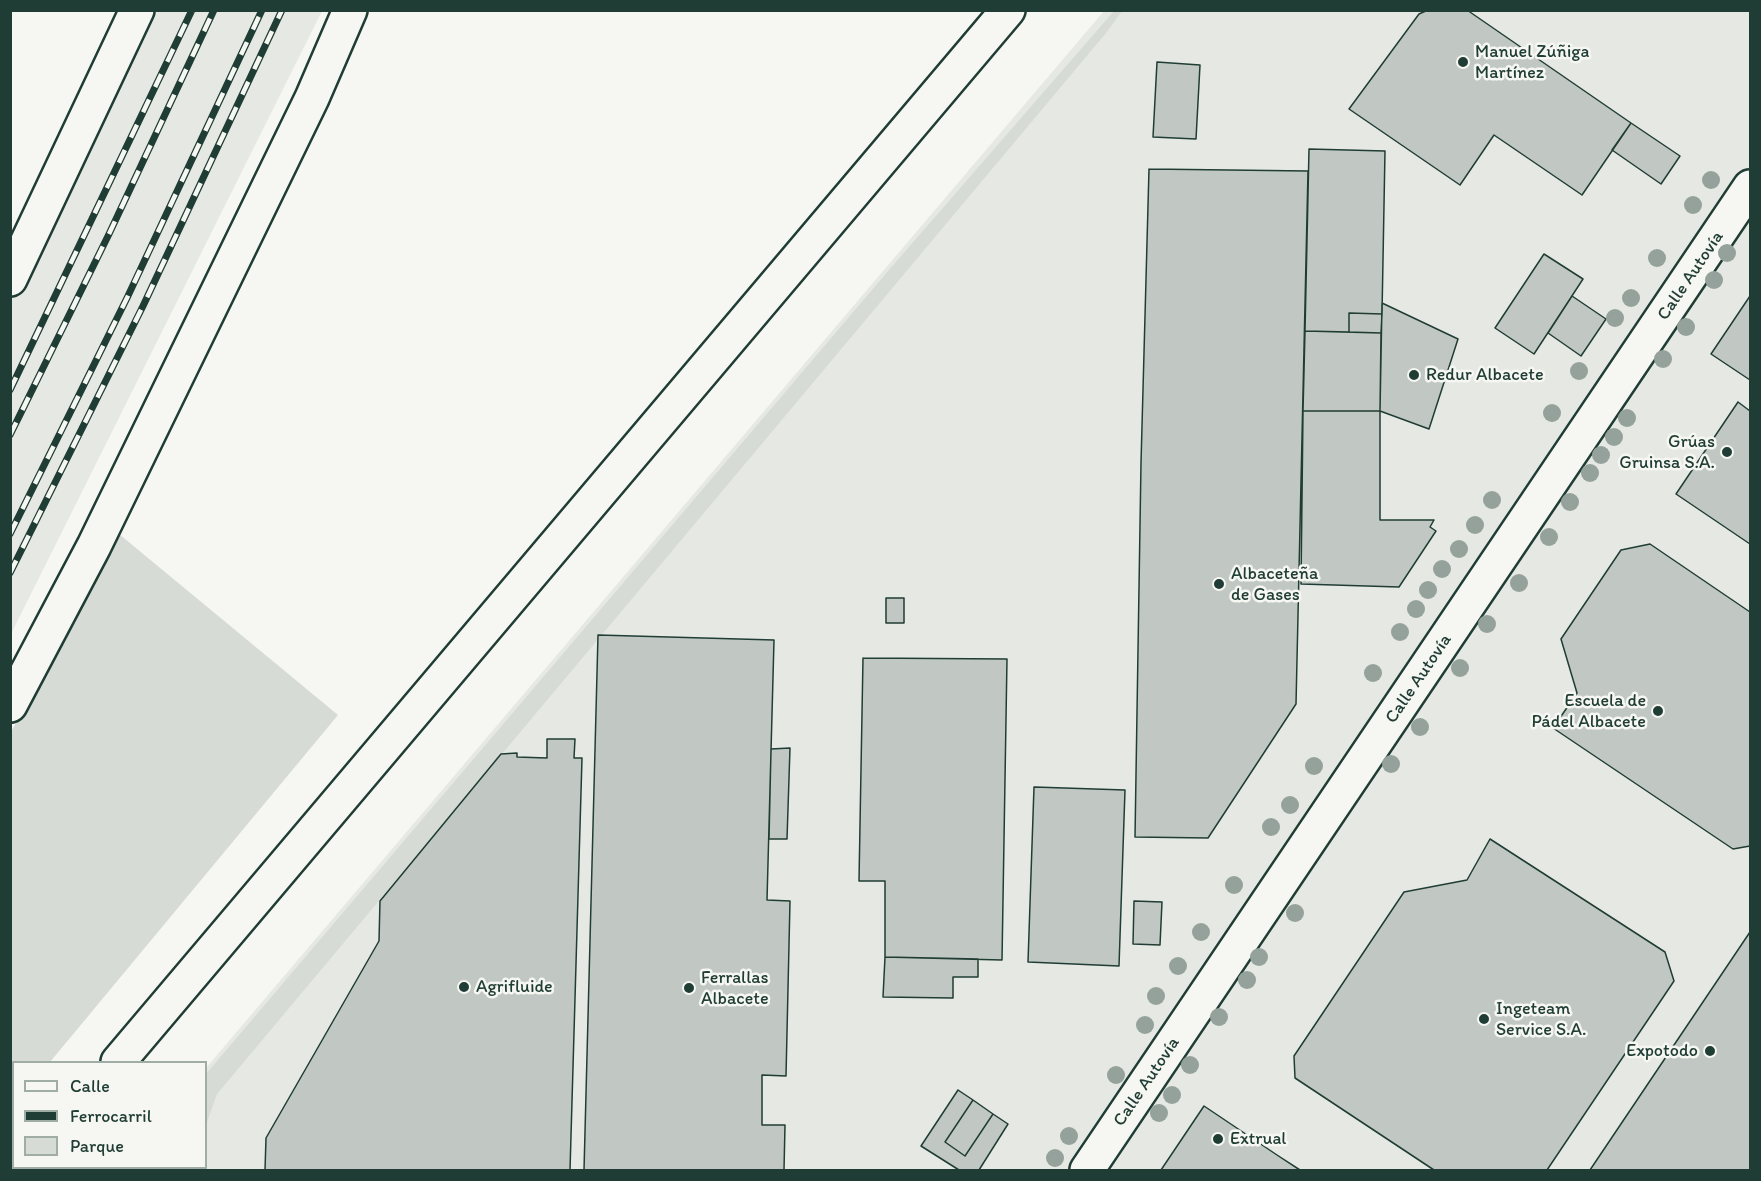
<!DOCTYPE html>
<meta charset="utf-8">
<style>
body{margin:0}
#map{position:relative;width:1761px;height:1181px;overflow:hidden;background:#f6f6f2;font-family:Itim,sans-serif}
canvas{display:block}
.frame{position:absolute;inset:0;border:12px solid #1f3d34;pointer-events:none}
.legend{position:absolute;left:12px;top:1061px;width:195px;height:108px;box-sizing:border-box;background:#f6f6f2;border:2px solid #a0aca6;margin:0;padding:8px 10px;list-style:none;font-size:18px;color:#1f3d34}
.legend li{display:flex;align-items:center;gap:12px;height:30px}
.legend b{width:30px;border:2px solid #a0aca6}
</style>
<div id="map">
<canvas width="1761" height="1181"></canvas>
<div class="frame"></div>
<ul class="legend">
<li><b style="height:8px;background:#f6f6f2"></b>Calle</li>
<li><b style="height:8px;background:#1f3d34"></b>Ferrocarril</li>
<li><b style="height:16px;background:#d6dbd6"></b>Parque</li>
</ul>
</div>
<script>
const ctx = document.querySelector('canvas').getContext('2d');
ctx.lineJoin = 'round';
function paint(path, color) {
  ctx.fillStyle = color;
  ctx.fill(path, 'evenodd');
}
function poly(rows) {
  const path = new Path2D();
  for (const r of rows) {
    path.moveTo(r[0], r[1]);
    for (let i = 2; i < r.length; i += 2) path.lineTo(r[i], r[i + 1]);
  }
  return path;
}
function stroke(path, color, width, dash) {
  ctx.strokeStyle = color;
  ctx.lineWidth = width;
  ctx.lineCap = dash ? 'butt' : 'round';
  ctx.setLineDash(dash || []);
  ctx.stroke(path);
}
function write(font, color, halo, rows, align = 'center') {
  ctx.font = font + ' Itim,sans-serif';
  ctx.lineWidth = 5;
  ctx.setLineDash([]);
  ctx.textBaseline = 'middle';
  ctx.strokeStyle = halo;
  ctx.fillStyle = color;
  for (const [text, x, y, turn = 0] of rows) {
    ctx.save();
    ctx.translate(x, y);
    ctx.rotate((+turn || 0) * Math.PI / 180);
    ctx.textAlign = isNaN(turn) ? turn : align;
    if (halo) ctx.strokeText(text, 0, 0);
    ctx.fillText(text, 0, 0);
    ctx.restore();
  }
}
paint(poly([
 [150,11,322,11,11,634,10,298],
 [1104,11,1750,11,1750,1170,119,1170,121,1168,206,1168,206,1068]
]), '#e6e8e4');
paint(poly([
 [1114,11,1122,11,1106,33,217,1094,206,1125,206,1074,889,270],
 [119,534,338,715,50,1062,14,1062,13,1107,11,1110,11,732]
]), '#d6dbd6');
const building = poly([
 [1428,10,1467,10,1631,123,1582,195,1494,135,1460,185,1349,109,1419,14,1428,10],
 [1157,62,1200,65,1196,139,1153,137,1157,62],
 [1631,123,1680,156,1661,184,1612,150,1631,123],
 [1309,149,1385,151,1382,314,1349,313,1349,332,1305,331,1309,149],
 [1149,169,1308,171,1296,704,1208,838,1135,837,1141,463,1149,169],
 [1544,254,1583,279,1534,354,1495,328,1544,254],
 [1572,296,1606,319,1581,356,1548,333,1572,296],
 [1750,296,1750,380,1711,354,1750,296],
 [1382,303,1458,339,1429,429,1380,411,1382,303],
 [1349,313,1382,314,1381,333,1349,332,1349,313],
 [1305,331,1381,333,1380,411,1303,411,1305,331],
 [1738,402,1750,411,1750,544,1676,494,1738,402],
 [1303,411,1380,411,1380,520,1434,520,1430,527,1436,531,1399,587,1301,584,1303,411],
 [1650,544,1750,612,1750,846,1733,849,1553,728,1577,693,1561,639,1621,550,1650,544],
 [886,598,904,598,904,623,886,623,886,598],
 [598,635,774,640,767,900,790,901,786,1076,762,1075,762,1125,785,1125,784,1170,584,1170,598,635],
 [863,658,1007,659,1002,960,885,957,885,881,859,881,863,658],
 [547,739,575,739,574,758,582,758,570,1170,265,1170,266,1138,379,941,380,901,501,754,517,753,517,757,547,758,547,739],
 [790,748,787,839,769,839,771,749,790,748],
 [1034,787,1125,790,1119,966,1028,962,1034,787],
 [1490,839,1665,952,1674,981,1547,1170,1434,1170,1295,1078,1294,1056,1404,892,1467,880,1490,839],
 [1134,901,1162,902,1160,945,1133,944,1134,901],
 [1750,932,1750,1170,1590,1170,1750,932],
 [885,957,978,959,978,977,953,977,953,998,883,997,885,957],
 [958,1090,973,1100,945,1142,965,1156,993,1114,1008,1124,979,1170,959,1170,921,1146,958,1090],
 [973,1100,993,1114,965,1156,945,1142,973,1100],
 [1204,1106,1277,1155,1300,1170,1161,1170,1204,1106]
]);
paint(building, '#c1c8c3');
stroke(building, '#1f3d34', 1.5);
const minor = poly([
 [10,279,137,10],
 [10,705,94,546,312,98,350,10],
 [118,1062,1008,10],
 [26,1170,29,1168],
 [1087,1170,1750,187]
]);
stroke(minor, '#1f3d34', 38);
stroke(minor, '#f6f6f2', 33);
const rail = poly([
 [10,390,192,10],
 [10,435,109,234,214,10],
 [10,534,127,298,262,10],
 [10,573,143,306,282,10]
]);
stroke(rail, '#1f3d34', 7);
stroke(rail, '#f6f6f2', 4.5, [14]);
ctx.fillStyle = '#94a29b';
for (const [x, y] of [
 [1711,180],
 [1693,205],
 [1727,253],
 [1657,258],
 [1714,280],
 [1631,298],
 [1615,318],
 [1686,327],
 [1663,359],
 [1579,371],
 [1552,413],
 [1627,418],
 [1614,437],
 [1601,455],
 [1590,473],
 [1492,500],
 [1570,502],
 [1475,525],
 [1549,537],
 [1459,549],
 [1442,569],
 [1519,583],
 [1428,590],
 [1416,609],
 [1487,624],
 [1400,632],
 [1460,668],
 [1373,673],
 [1420,727],
 [1391,764],
 [1314,766],
 [1290,805],
 [1271,827],
 [1234,885],
 [1295,913],
 [1201,932],
 [1259,957],
 [1178,966],
 [1247,980],
 [1156,996],
 [1219,1017],
 [1145,1025],
 [1190,1065],
 [1116,1075],
 [1172,1095],
 [1159,1113],
 [1069,1136],
 [1055,1158]
]) {
  ctx.beginPath();
  ctx.arc(x, y, 9, 0, 2 * Math.PI);
  ctx.fill();
}
for (const [x, y, r, color] of [
 [1463,62,6,"#1f3d34"],
 [1414,375,6,"#1f3d34"],
 [1727,452,6,"#1f3d34"],
 [1219,584,6,"#1f3d34"],
 [1658,711,6,"#1f3d34"],
 [464,987,6,"#1f3d34"],
 [689,988,6,"#1f3d34"],
 [1484,1019,6,"#1f3d34"],
 [1710,1051,6,"#1f3d34"],
 [1218,1139,6,"#1f3d34"]
]) {
  const dot = new Path2D();
  dot.arc(x, y, r, 0, 2 * Math.PI);
  ctx.fillStyle = color;
  ctx.fill(dot);
  stroke(dot, '#f6f6f2', 2);
}
write('18px', '#1f3d34', '#f6f6f2', [
 ["Manuel Zúñiga",1475,52],
 ["Martínez",1475,73],
 ["Redur Albacete",1426,375],
 ["Grúas",1715,442,"right"],
 ["Gruinsa S.A.",1715,463,"right"],
 ["Albaceteña",1231,574],
 ["de Gases",1231,595],
 ["Escuela de",1646,701,"right"],
 ["Pádel Albacete",1646,722,"right"],
 ["Ferrallas",701,978],
 ["Albacete",701,999],
 ["Agrifluide",476,987],
 ["Ingeteam",1496,1009],
 ["Service S.A.",1496,1030],
 ["Expotodo",1698,1051,"right"],
 ["Extrual",1230,1139]
], 'left');
write('18px', '#1f3d34', '#f6f6f2', [
 ["Calle Autovía",1691,276,-56],
 ["Calle Autovía",1419,679,-56],
 ["Calle Autovía",1147,1082,-56]
]);
</script>
